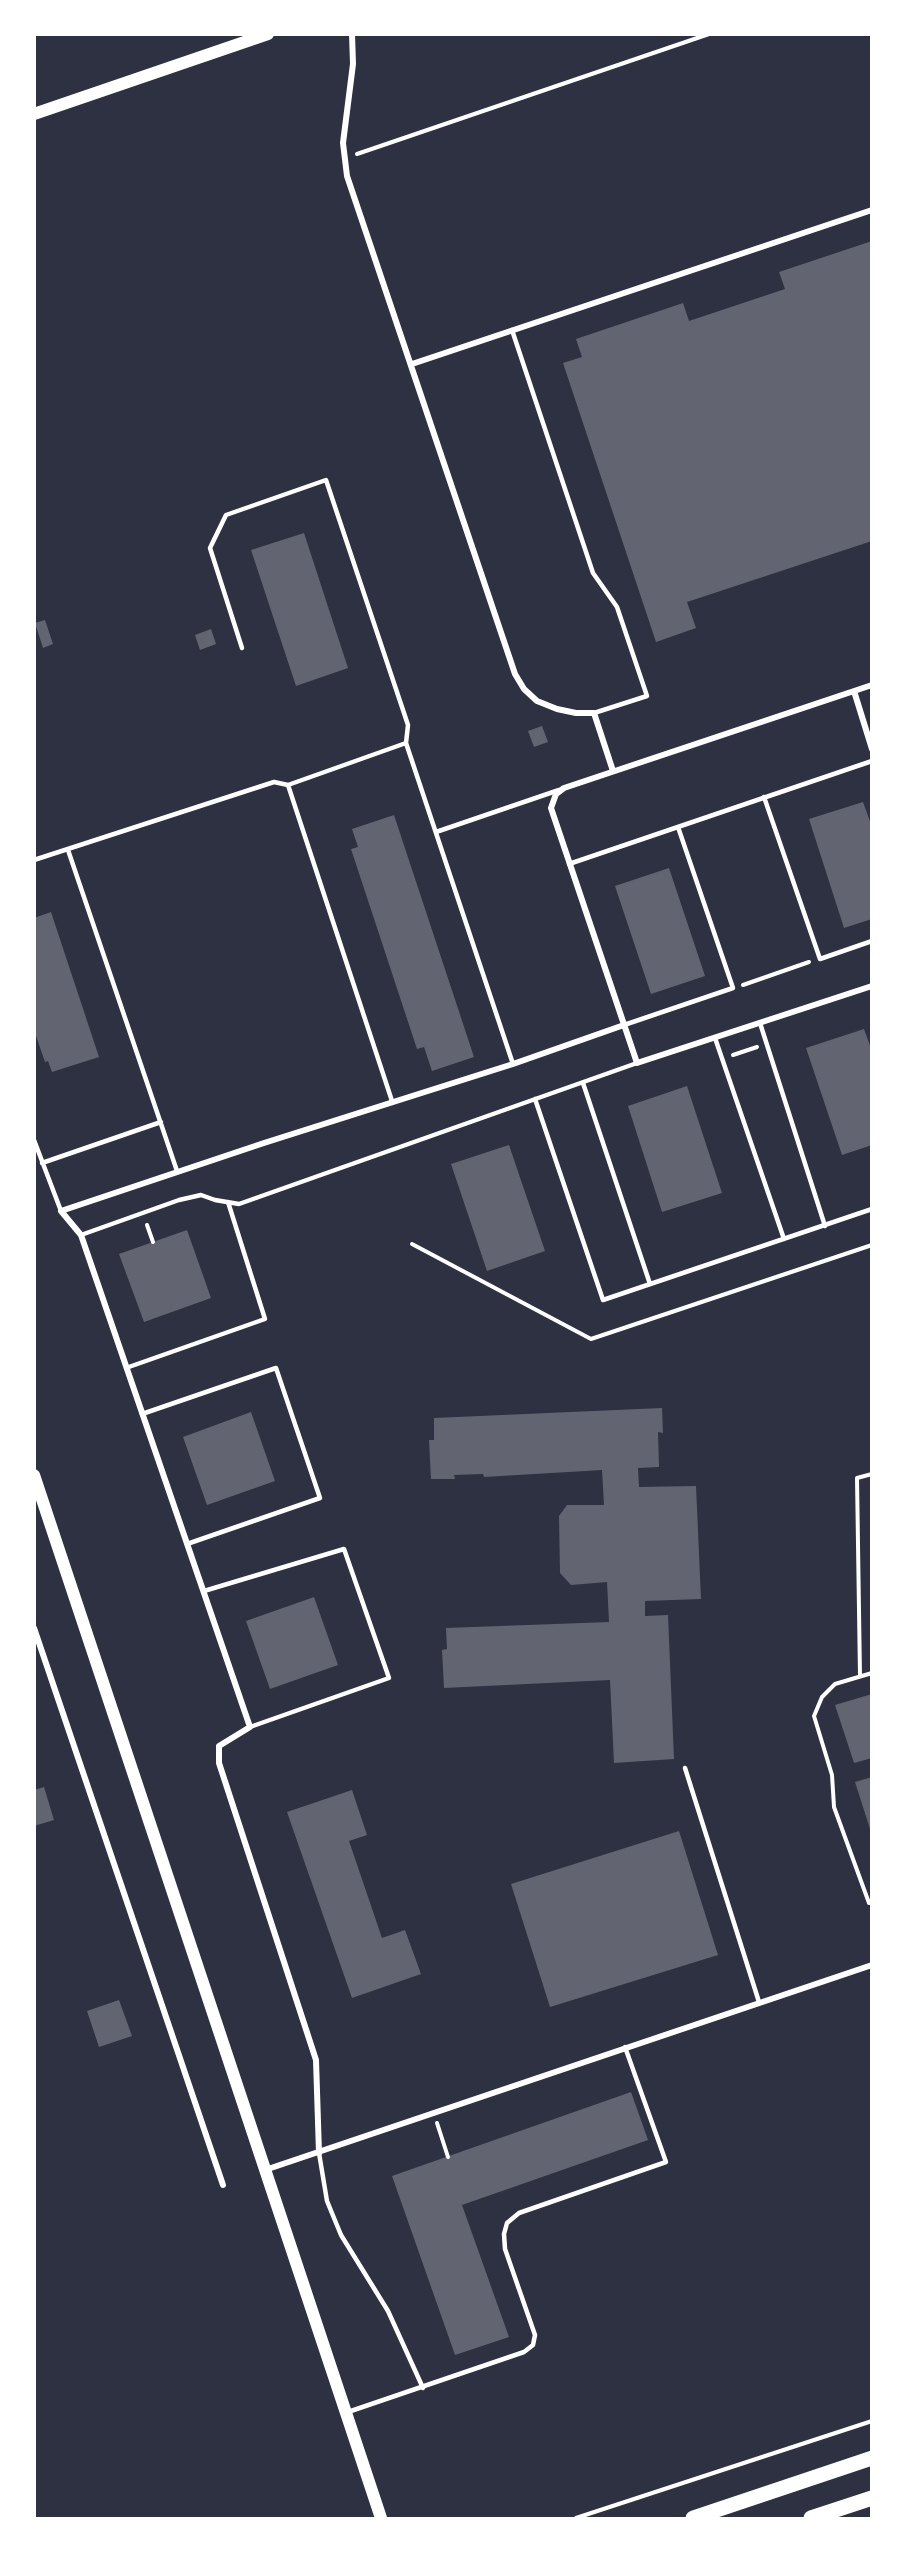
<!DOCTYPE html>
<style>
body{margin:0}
#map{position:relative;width:906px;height:2553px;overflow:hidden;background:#2d3142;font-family:Raleway,sans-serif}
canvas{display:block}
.frame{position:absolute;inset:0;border:36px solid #fff;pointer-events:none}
</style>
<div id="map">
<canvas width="906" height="2553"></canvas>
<div class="frame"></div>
</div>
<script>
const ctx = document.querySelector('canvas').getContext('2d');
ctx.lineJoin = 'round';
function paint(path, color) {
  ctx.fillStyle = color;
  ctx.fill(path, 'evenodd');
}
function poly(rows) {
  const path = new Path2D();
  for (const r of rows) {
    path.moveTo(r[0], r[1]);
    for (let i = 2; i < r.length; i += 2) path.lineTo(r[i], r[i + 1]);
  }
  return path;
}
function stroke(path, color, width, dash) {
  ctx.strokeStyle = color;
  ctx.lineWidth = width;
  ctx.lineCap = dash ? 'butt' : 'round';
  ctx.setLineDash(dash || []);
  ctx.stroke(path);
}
paint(poly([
 [872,241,872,541,687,602,696,628,656,642,563,363,582,357,576,339,683,303,689,321,785,289,779,272],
 [304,533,348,668,296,686,251,550],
 [45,620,53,644,43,648,35,623],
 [211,629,216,644,200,650,195,635],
 [542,726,548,742,534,747,528,731],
 [863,802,872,827,872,919,844,928,809,819],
 [394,815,474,1057,432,1071,424,1047,417,1049,351,849,358,847,352,829],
 [669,868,705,976,651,994,615,886],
 [51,912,99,1057,52,1072,48,1061,45,1062,34,1030,34,918],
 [864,1029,872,1051,872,1145,842,1155,806,1048],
 [687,1086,722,1193,662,1212,628,1106],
 [509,1145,545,1251,487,1271,451,1164],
 [187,1230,211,1298,144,1322,119,1254],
 [662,1408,663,1433,658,1432,659,1467,638,1468,639,1487,696,1486,701,1599,645,1601,645,1616,668,1615,674,1759,614,1763,610,1680,444,1688,442,1650,447,1649,446,1628,609,1622,607,1582,571,1585,560,1573,559,1516,567,1505,604,1505,602,1470,484,1477,483,1474,454,1475,455,1479,431,1479,429,1440,434,1440,434,1418],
 [251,1412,275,1481,207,1505,183,1437],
 [314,1597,338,1665,270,1689,246,1621],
 [872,1694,872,1758,854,1763,835,1705],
 [872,1777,872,1832,871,1832,855,1782],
 [44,1787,54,1820,34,1826,34,1790],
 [352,1790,367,1835,349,1841,382,1938,405,1930,421,1974,352,1998,287,1812],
 [679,1831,718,1955,550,2007,511,1884],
 [119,2000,132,2036,99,2047,87,2011],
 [631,2092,648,2140,462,2205,509,2337,455,2355,392,2176]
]), '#626471');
stroke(poly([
 [357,154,709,34],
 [743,985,809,962],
 [733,1055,757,1047],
 [147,1225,153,1242],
 [412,1244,591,1339,872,1245],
 [872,1673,835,1684,822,1697,814,1716,832,1775,834,1807,869,1903,872,1902],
 [860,1676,857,1478,872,1474],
 [437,2123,448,2157],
 [576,2518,872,2421]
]), '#fff', 4);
stroke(poly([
 [512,330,593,573,617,607,647,696,594,713],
 [242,648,210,548,226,515,326,480,408,725,406,743],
 [764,797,820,959,872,941],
 [436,832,559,790],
 [68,850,177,1171],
 [34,860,274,782,288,785],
 [569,864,872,761],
 [760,1023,825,1226],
 [624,1025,733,988,678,827],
 [715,1038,784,1239],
 [583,1083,650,1284],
 [535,1099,603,1300,872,1209],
 [392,1101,288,785,406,743,513,1064],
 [34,1140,61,1211],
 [42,1163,161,1122],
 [81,1235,179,1200,201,1195,215,1200,239,1204,637,1063],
 [126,1368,265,1319,228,1202],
 [142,1414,276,1368,320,1498,187,1544],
 [204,1591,344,1549,389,1678,250,1727],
 [685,1768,759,2002],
 [319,2153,327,2201,341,2235,388,2311,423,2388],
 [348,2412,524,2352,533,2345,535,2335,505,2249,504,2234,507,2223,519,2213,666,2162,625,2047]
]), '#fff', 4.5);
stroke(poly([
 [352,34,353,64,343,143,347,176,515,674,524,689,537,701,557,709,576,713,594,713,613,771],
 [412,364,872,210],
 [872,685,564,788,556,794,551,808,637,1063,872,986],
 [854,691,872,749],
 [34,1628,223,2185],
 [319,2153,316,2060,219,1763,219,1746,250,1727,81,1235,61,1211,264,1143,513,1064,624,1025],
 [265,2170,872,1965]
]), '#fff', 6);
stroke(poly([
 [34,114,268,34],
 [34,1475,381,2518]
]), '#fff', 12);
stroke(poly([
 [693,2518,872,2458],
 [811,2518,872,2498]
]), '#fff', 15);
</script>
